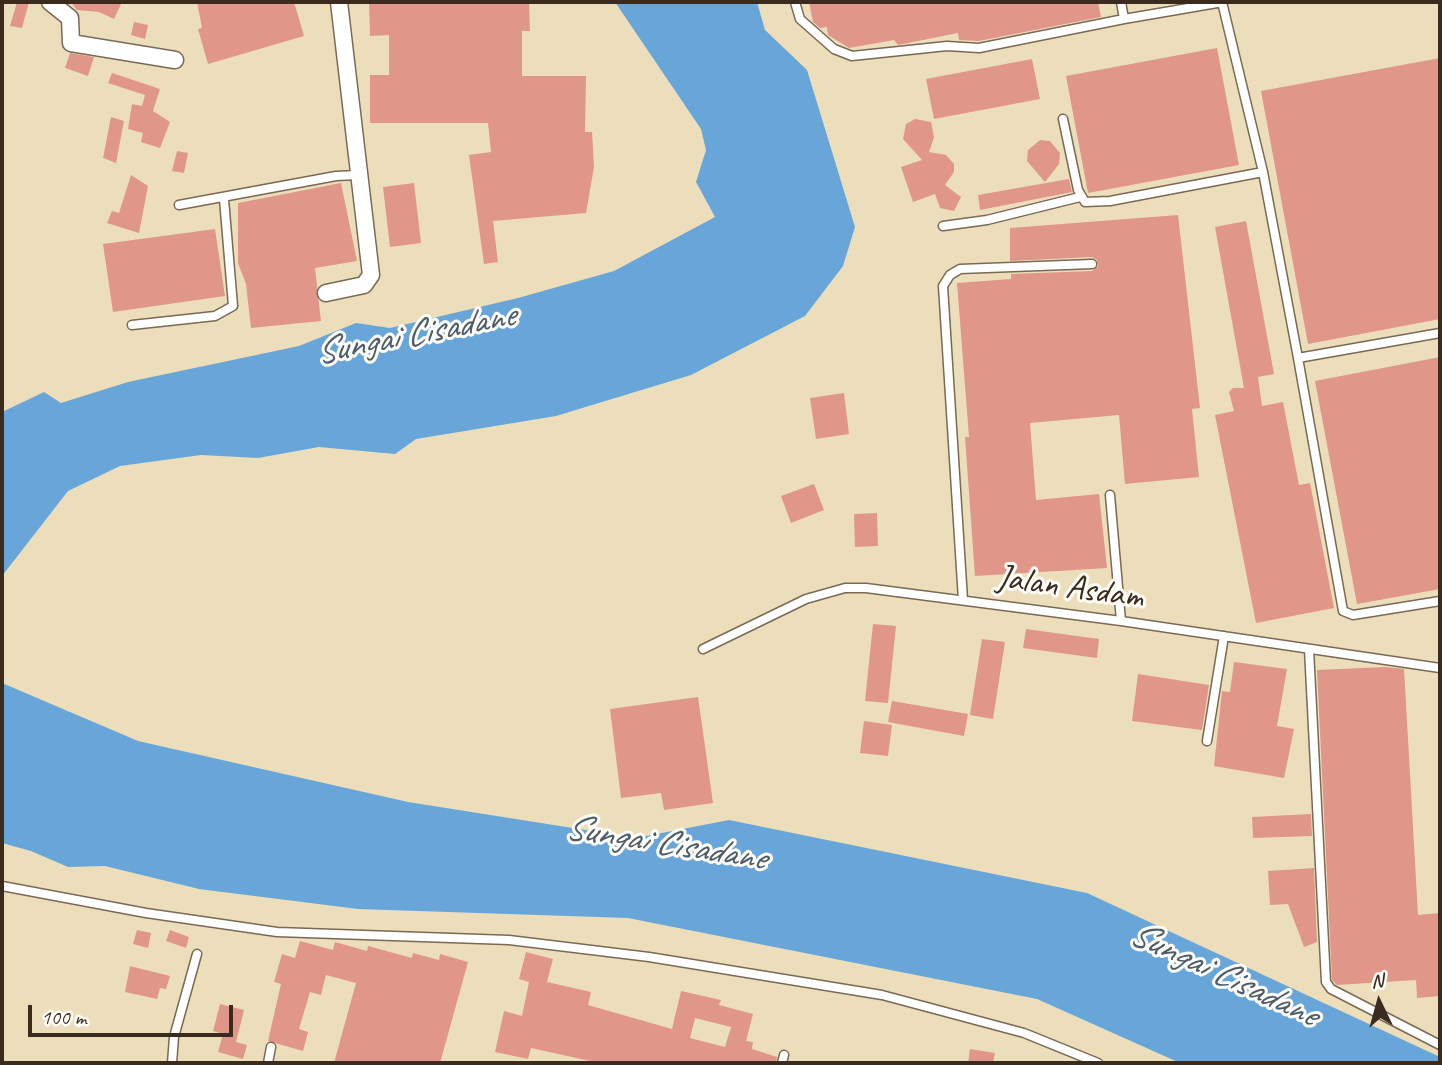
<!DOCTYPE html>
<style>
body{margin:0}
#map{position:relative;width:1442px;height:1065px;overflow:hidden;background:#ecdebb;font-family:Caveat,sans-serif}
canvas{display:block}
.frame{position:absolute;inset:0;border:4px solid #3b2a1e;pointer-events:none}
.north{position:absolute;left:1344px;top:967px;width:70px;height:70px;-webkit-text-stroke:5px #fdfcf7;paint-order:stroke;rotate:355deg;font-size:19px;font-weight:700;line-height:28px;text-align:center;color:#3b2a1e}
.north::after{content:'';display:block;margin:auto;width:24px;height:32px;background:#3b2a1e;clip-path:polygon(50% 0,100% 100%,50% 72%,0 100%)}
.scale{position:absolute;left:28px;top:1005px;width:205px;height:32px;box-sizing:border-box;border:4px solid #3b2a1e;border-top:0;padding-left:9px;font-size:21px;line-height:24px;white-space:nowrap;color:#3b2a1e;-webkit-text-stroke:5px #fdfcf7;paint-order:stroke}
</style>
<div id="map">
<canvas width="1442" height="1065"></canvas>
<div class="frame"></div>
<div class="north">N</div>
<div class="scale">100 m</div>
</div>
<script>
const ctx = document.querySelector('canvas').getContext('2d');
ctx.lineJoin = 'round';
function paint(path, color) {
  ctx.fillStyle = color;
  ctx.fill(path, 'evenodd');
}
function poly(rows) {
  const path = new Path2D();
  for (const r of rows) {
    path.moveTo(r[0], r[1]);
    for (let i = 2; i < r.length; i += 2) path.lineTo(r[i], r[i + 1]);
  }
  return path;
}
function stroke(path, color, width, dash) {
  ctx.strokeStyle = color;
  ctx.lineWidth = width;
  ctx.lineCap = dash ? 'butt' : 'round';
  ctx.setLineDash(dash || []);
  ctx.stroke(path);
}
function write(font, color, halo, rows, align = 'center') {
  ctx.font = font + ' Caveat,sans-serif';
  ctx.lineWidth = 6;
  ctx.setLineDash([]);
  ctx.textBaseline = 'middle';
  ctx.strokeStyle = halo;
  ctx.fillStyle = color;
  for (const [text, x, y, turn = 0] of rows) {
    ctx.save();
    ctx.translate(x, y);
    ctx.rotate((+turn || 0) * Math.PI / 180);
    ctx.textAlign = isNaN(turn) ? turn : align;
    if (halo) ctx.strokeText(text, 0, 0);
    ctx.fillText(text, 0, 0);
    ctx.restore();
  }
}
paint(poly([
 [615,2,757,2,765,30,807,70,855,227,843,266,805,316,691,375,556,416,416,439,395,454,319,447,258,458,201,455,120,466,68,491,2,576,2,412,44,392,61,403,128,382,299,346,356,323,390,328,518,298,614,271,715,217,696,182,706,150,701,129],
 [2,683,138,741,408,802,636,838,729,820,1087,893,1440,1057,1440,1063,1180,1063,1037,999,628,918,358,909,199,889,105,866,68,867,31,851,2,843]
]), '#68a6da');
paint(poly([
 [17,2,29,2,22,28,10,26],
 [71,2,122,2,114,19,99,12,77,10],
 [197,2,294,2,304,36,208,64,198,29,202,28],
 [369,2,529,2,530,31,522,31,522,76,586,76,585,132,592,132,594,167,586,213,493,221,498,262,484,264,469,155,491,152,488,123,370,123,370,75,389,75,389,35,370,36],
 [809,2,1098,2,1101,17,979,41,959,40,958,33,898,45,894,40,849,48,828,35,827,27,820,28,813,22],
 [134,22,148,25,145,39,131,35],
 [1217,48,1239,165,1088,193,1066,76],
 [70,53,94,57,88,76,65,68],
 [1440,58,1440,319,1308,344,1261,91],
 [1032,59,1040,99,934,119,926,79],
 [112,73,160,89,153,111,170,122,160,148,141,142,143,133,128,129,132,104,142,106,145,95,108,83],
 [111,117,124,121,116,163,103,158],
 [915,119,931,122,934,137,929,152,946,155,954,164,954,172,945,185,961,197,954,211,940,208,935,194,913,202,901,167,922,160,903,139,906,124],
 [1040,140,1050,141,1060,153,1059,164,1045,182,1027,161,1028,150],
 [177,151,188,153,184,173,172,171],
 [131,175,148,186,139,233,107,223,112,211,119,213],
 [1069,179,1072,192,980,210,978,195],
 [341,183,357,261,315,268,321,321,251,328,246,284,238,263,238,203],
 [414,183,421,243,390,247,383,187],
 [1178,215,1200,408,1192,409,1199,477,1125,484,1119,415,1030,423,1036,500,1099,494,1107,568,975,576,965,437,969,437,957,283,1011,279,1011,274,1092,271,1098,266,1097,260,1092,257,1010,261,1010,228],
 [1246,221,1274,374,1258,377,1262,406,1283,402,1299,485,1310,483,1334,608,1256,623,1215,415,1234,411,1229,392,1233,388,1244,388,1215,227],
 [215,229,225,296,113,312,103,244],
 [1440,357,1440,589,1357,604,1315,381],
 [844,393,849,434,816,439,810,398],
 [814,484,824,510,791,523,781,496],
 [877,513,878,546,855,547,854,514],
 [873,624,896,626,888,703,865,701],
 [1026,629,1099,639,1097,658,1023,648],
 [982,639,1005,642,993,719,970,715],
 [1234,662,1287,669,1277,726,1294,729,1284,778,1214,766,1222,691,1230,692],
 [1385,667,1404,669,1418,915,1440,913,1440,996,1417,998,1416,980,1337,985,1332,980,1317,670],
 [1138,674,1209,685,1202,730,1132,721],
 [698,697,713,803,664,810,661,793,621,798,610,709],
 [892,701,968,714,964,736,888,722],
 [864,721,892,725,888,756,860,753],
 [1311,814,1312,836,1253,838,1252,817],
 [1314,868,1317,942,1304,947,1288,904,1270,905,1268,871],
 [137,930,151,933,148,948,133,944],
 [170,930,189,937,186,948,166,941],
 [300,941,333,950,335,942,367,951,368,946,412,958,413,953,439,960,440,954,468,962,440,1063,334,1063,356,983,326,975,321,995,310,992,299,1029,308,1032,303,1051,268,1041,281,984,274,982,282,954,295,958],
 [526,952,553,959,547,982,591,992,588,1005,672,1029,681,991,721,1000,719,1005,753,1014,746,1041,753,1042,752,1049,777,1057,776,1063,589,1063,590,1061,531,1048,528,1059,495,1052,504,1011,522,1016,529,982,519,979],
 [695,1018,731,1027,725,1047,690,1038],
 [130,966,170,976,166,989,160,988,157,999,125,992],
 [220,1004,244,1010,236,1042,247,1045,243,1059,218,1052,223,1034,213,1031],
 [970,1049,995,1053,993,1063,968,1063]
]), '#e09789');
const lane = poly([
 [795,2,800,19,834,49,852,56,947,46,979,48,1124,19],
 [1121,2,1124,19,1223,2],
 [1222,2,1263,172,1298,358,1440,333],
 [1063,119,1078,190,1085,202,1110,201,1263,172],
 [179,205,336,176,358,175],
 [943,226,987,220,1080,197],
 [132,325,215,316,233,306,224,199],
 [1298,358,1343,611,1353,615,1440,601],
 [1110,495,1121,621],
 [963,600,943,286,950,275,960,269,1092,264],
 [703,649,806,599,845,588,866,588,1121,621,1440,668],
 [1309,649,1326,982,1331,989,1440,1045],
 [1207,741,1224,636],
 [2,886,146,913,277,932,509,940,649,957,882,995,1024,1033,1098,1063],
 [172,1063,174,1037,197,954],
 [268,1063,271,1047],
 [782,1063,784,1055]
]);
const street = poly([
 [50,2,70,18,71,43,175,60],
 [326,293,364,285,371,275,339,2]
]);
stroke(lane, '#796955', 11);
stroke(street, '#796955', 19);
stroke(lane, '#fff', 8);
stroke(street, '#fff', 16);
write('35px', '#3b2a1e', '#fdfcf7', [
 ["Jalan Asdam",1070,588,8]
]);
write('italic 37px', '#4d5c69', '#fdfcf7', [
 ["Sungai Cisadane",415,335,-11],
 ["Sungai Cisadane",665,844,9],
 ["Sungai Cisadane",1223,975,25]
]);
</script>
